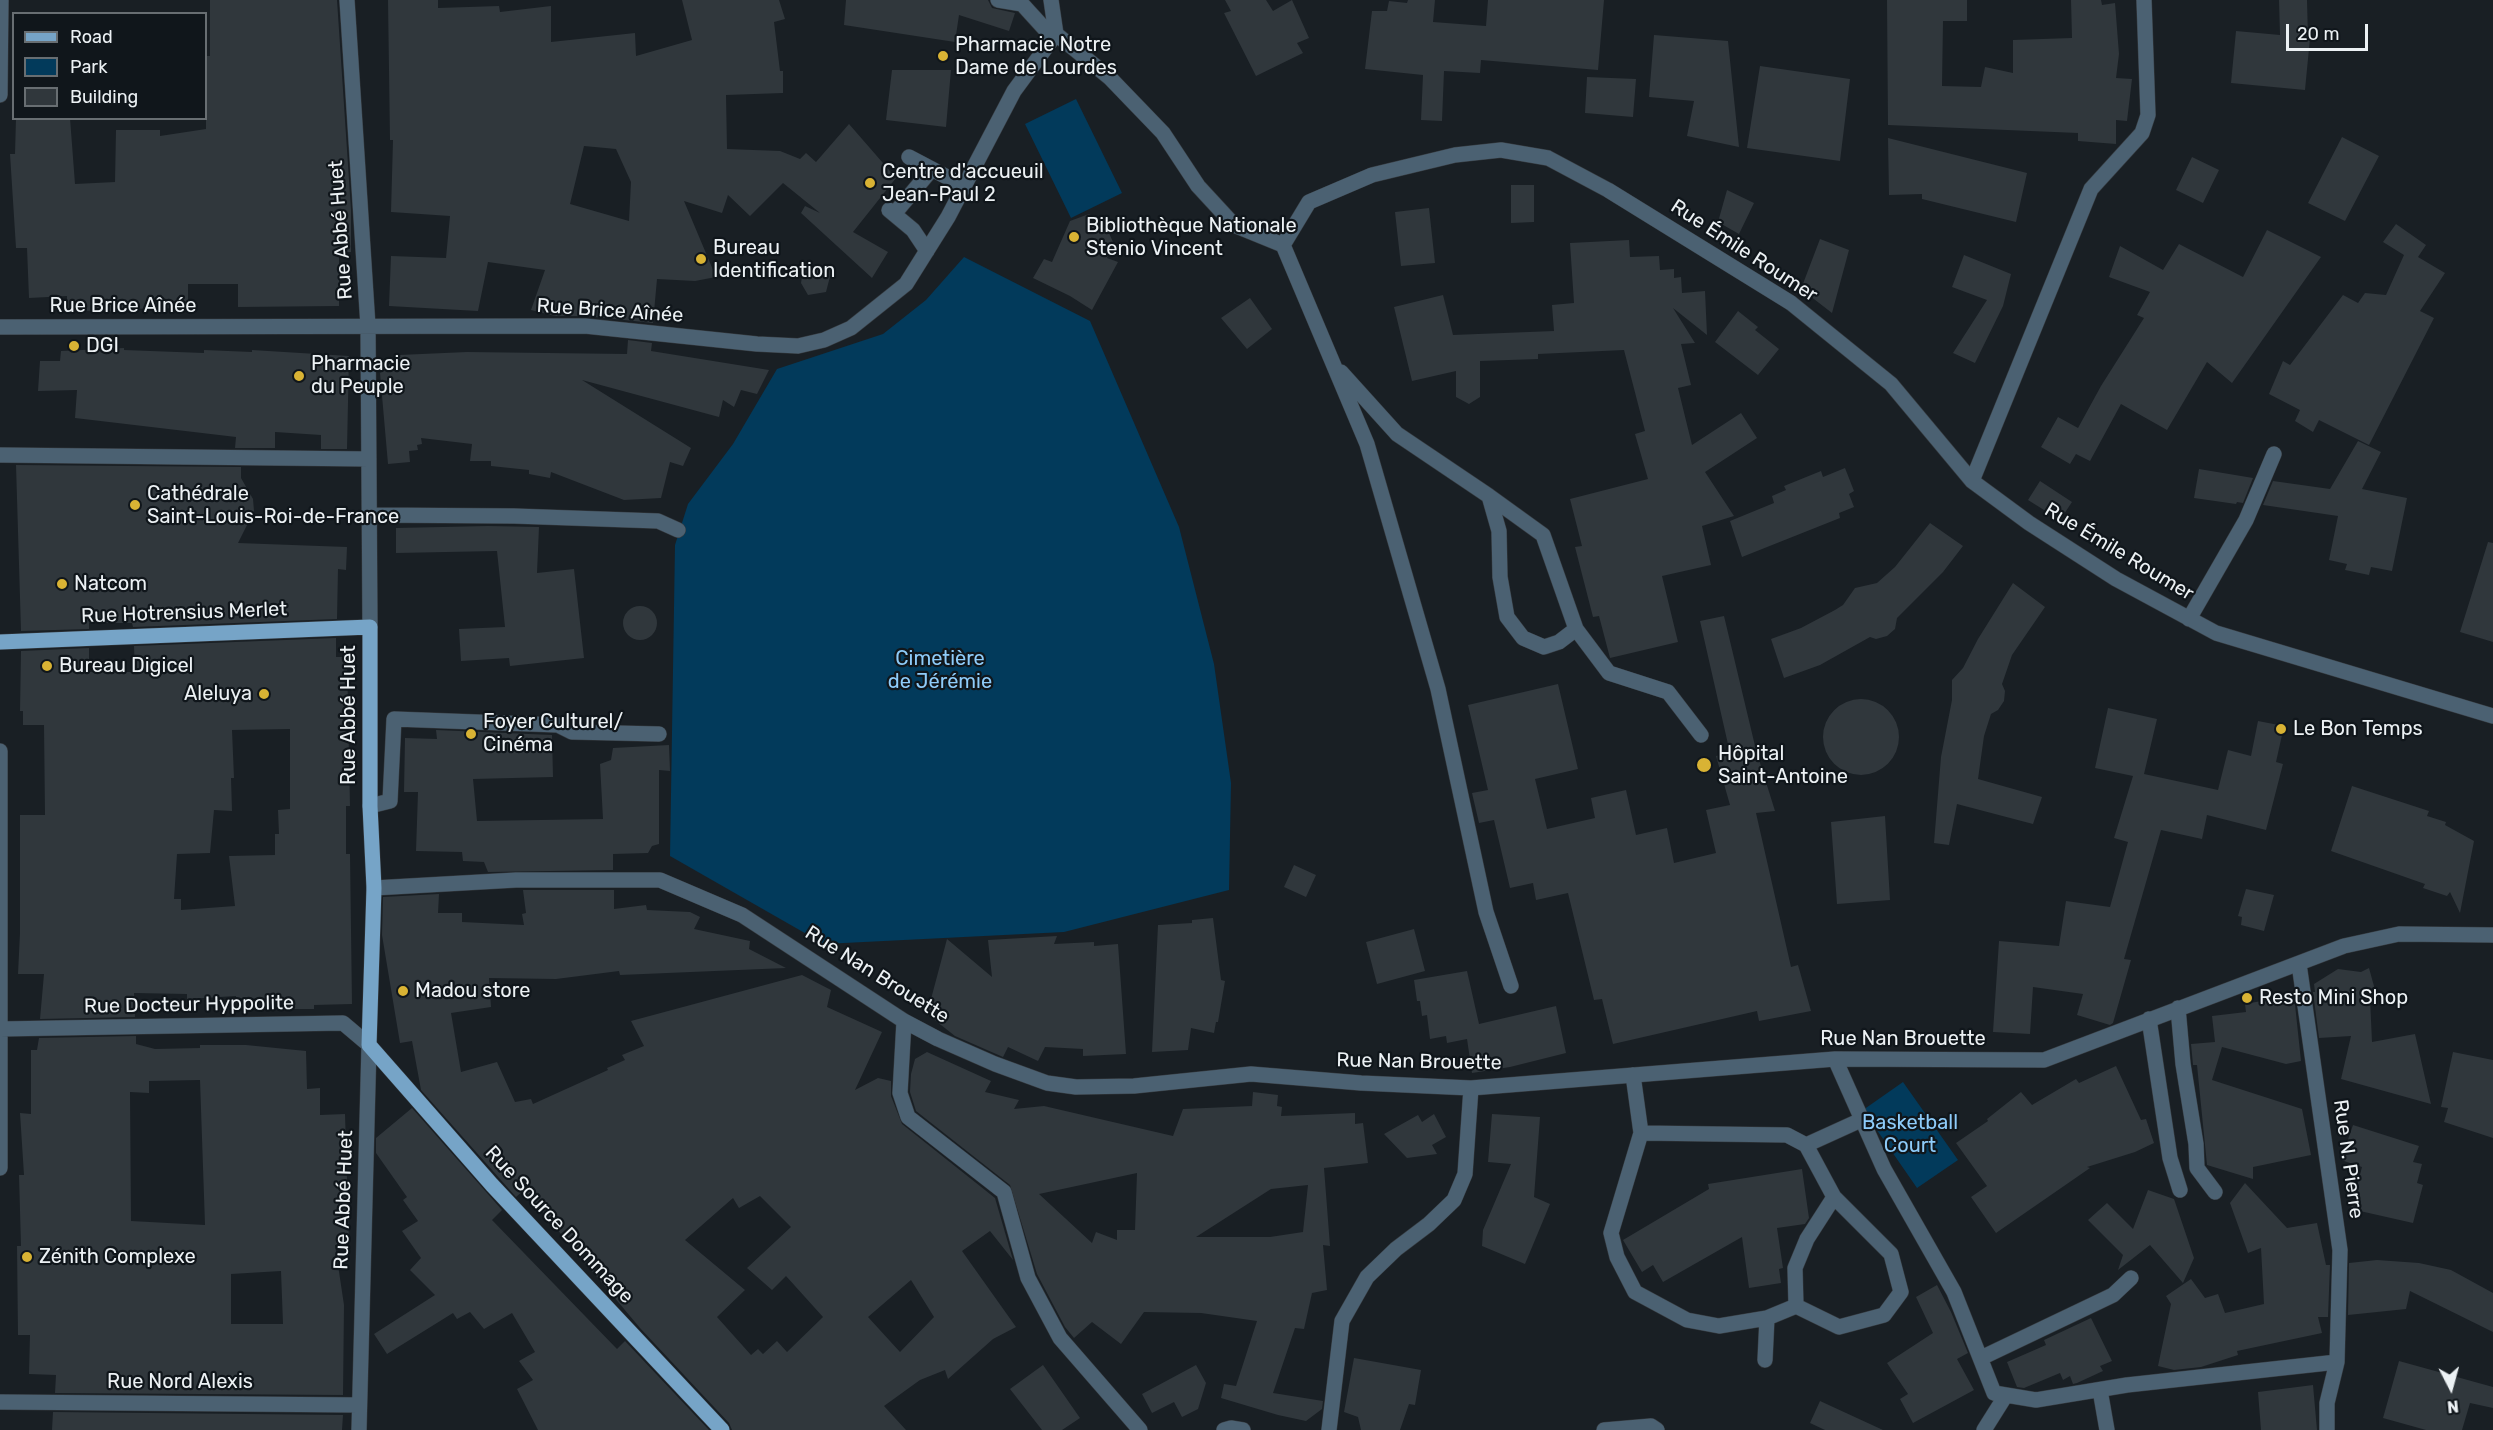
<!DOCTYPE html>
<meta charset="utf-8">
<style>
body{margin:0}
#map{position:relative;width:2493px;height:1430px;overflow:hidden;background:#191f24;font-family:Rubik,sans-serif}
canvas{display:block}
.legend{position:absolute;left:12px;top:12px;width:195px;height:108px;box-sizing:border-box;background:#10161b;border:2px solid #686e72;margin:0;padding:8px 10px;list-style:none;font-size:18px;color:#ecf1f4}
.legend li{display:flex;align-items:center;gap:12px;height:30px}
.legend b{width:30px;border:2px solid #686e72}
.north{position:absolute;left:2421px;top:1358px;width:60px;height:60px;-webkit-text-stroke:4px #10161b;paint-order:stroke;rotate:174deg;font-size:16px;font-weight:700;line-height:24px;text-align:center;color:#ecf1f4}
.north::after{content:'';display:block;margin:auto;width:21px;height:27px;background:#ecf1f4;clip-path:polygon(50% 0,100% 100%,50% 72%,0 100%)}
.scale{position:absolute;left:2286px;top:24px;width:82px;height:27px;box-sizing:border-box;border:3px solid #ecf1f4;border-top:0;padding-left:8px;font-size:18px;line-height:21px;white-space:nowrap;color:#ecf1f4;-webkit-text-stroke:4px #10161b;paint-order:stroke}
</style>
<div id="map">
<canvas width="2493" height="1430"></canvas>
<ul class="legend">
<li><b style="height:8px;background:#76a4c7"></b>Road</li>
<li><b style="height:16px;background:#023a5b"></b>Park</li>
<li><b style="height:16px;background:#30373c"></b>Building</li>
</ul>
<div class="north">N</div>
<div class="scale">20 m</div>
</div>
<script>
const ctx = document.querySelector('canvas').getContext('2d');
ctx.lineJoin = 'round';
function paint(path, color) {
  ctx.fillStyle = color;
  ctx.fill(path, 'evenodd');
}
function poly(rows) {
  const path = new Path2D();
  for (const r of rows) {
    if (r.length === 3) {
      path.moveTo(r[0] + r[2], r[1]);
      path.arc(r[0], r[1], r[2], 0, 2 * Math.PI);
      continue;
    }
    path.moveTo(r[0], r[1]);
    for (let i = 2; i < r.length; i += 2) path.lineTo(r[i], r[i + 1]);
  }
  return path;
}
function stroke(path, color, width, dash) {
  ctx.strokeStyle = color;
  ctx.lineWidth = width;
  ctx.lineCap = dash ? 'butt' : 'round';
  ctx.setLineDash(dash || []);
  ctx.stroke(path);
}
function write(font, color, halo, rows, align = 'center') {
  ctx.font = font + ' Rubik,sans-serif';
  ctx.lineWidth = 4.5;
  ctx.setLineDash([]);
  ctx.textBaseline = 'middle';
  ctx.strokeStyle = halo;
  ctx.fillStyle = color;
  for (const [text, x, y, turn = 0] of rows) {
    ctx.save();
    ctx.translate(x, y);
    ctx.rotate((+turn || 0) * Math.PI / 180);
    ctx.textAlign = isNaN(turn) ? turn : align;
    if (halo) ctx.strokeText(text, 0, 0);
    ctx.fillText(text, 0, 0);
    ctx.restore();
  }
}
paint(poly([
 [1076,99,1122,193,1071,218,1025,124],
 [964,257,1090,321,1179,527,1214,664,1231,783,1229,890,1064,932,824,944,670,856,675,545,688,504,733,444,777,369,883,334,926,300],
 [1903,1082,1958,1160,1917,1188,1863,1110]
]), '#023a5b');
paint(poly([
 [210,0,337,0,351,210,351,252,339,252,339,306,238,307,238,284,188,284,188,308,126,309,126,312,67,310,67,296,29,298,27,248,16,248,10,154,15,154,16,118,70,118,75,184,115,182,116,130,160,130,160,136,206,129,206,56,210,56],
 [388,0,438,0,438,8,499,6,500,12,551,6,551,42,635,33,636,56,692,40,682,0,779,0,785,19,774,22,780,71,783,71,783,93,726,95,727,149,780,151,800,159,806,153,816,162,849,124,896,178,853,232,888,252,872,278,801,213,805,206,820,213,783,183,750,216,728,195,722,213,684,201,716,277,695,281,657,279,653,323,586,316,555,316,531,310,545,270,488,262,478,311,389,306,391,256,446,258,450,216,391,212,393,140,390,140],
 [584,146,616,149,631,182,629,221,570,204],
 [846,0,988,0,992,8,1015,13,1009,31,959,15,955,42,844,25],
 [1225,0,1266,0,1273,11,1292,0,1309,38,1297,43,1303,53,1256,76,1224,13,1231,11],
 [1408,0,1435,0,1433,22,1486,26,1488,0,1604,0,1598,70,1481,60,1480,73,1444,71,1442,121,1421,120,1423,75,1365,69,1372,11,1387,11,1389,1,1407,3],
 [1887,0,1967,0,1967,21,1943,21,1942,86,1981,87,1985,67,2013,73,2013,40,2072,38,2071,0,2101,0,2102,5,2115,3,2119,54,2116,78,2132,79,2127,121,2116,120,2116,144,2078,141,2078,133,1888,125],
 [2279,0,2307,0,2308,38,2310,38,2305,90,2231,83,2236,31,2280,35],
 [1654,35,1728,41,1739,147,1687,136,1694,101,1649,97],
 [1760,66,1850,79,1840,161,1747,148],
 [892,70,951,70,946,127,886,120],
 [1587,77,1636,79,1633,117,1585,113],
 [2342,137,2379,156,2345,221,2308,203],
 [1888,138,2027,173,2016,222,1922,199,1922,194,1889,195],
 [2192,157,2219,170,2203,203,2176,190],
 [1511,185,1534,185,1534,222,1511,223],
 [1727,190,1754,203,1739,234,1718,222],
 [1429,208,1435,263,1401,266,1395,212],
 [1089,214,1104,222,1113,242,1107,258,1118,262,1092,310,1070,296,1033,278,1044,259,1052,262,1070,221],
 [2396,224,2426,245,2418,257,2445,273,2420,311,2434,318,2369,445,2319,420,2313,432,2295,421,2300,410,2269,394,2283,361,2290,365,2343,295,2358,303,2365,293,2386,295,2404,255,2383,242],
 [2267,230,2321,257,2232,383,2207,362,2167,430,2121,404,2090,461,2076,454,2070,464,2041,447,2058,417,2078,428,2101,386,2144,318,2137,315,2150,292,2109,277,2120,246,2163,270,2179,244,2243,277],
 [1820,239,1849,250,1832,313,1801,289],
 [1629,240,1630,257,1659,256,1660,270,1674,269,1674,278,1681,277,1682,293,1705,291,1707,335,1673,308,1695,343,1681,344,1691,385,1678,388,1692,445,1741,413,1757,438,1705,472,1734,516,1702,526,1711,565,1662,576,1678,642,1610,658,1599,616,1593,617,1575,547,1582,546,1570,499,1648,479,1635,434,1645,431,1624,350,1538,354,1538,359,1480,361,1480,397,1469,404,1456,397,1456,371,1412,381,1394,307,1443,295,1453,335,1554,331,1552,305,1574,303,1570,243],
 [1964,255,2011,274,2003,306,1975,363,1953,353,1987,300,1952,287],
 [833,265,826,292,808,295,801,283,803,270],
 [1250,298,1272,329,1247,349,1221,318],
 [1738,311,1758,327,1755,330,1779,349,1758,375,1715,342],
 [628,340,652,343,651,351,769,370,757,394,741,390,734,407,723,400,719,417,582,380,691,448,683,466,670,462,661,498,624,500,551,472,550,478,529,474,529,470,491,466,491,461,470,461,472,444,421,438,422,444,417,445,418,450,409,451,410,462,388,464,380,373,399,355,467,352,627,354],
 [124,348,124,350,204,353,204,350,252,352,252,350,349,356,347,449,321,449,321,435,275,432,275,448,235,448,236,437,75,418,77,390,38,391,40,361,60,361,61,351],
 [2358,441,2381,452,2362,489,2407,498,2392,571,2371,567,2369,575,2345,570,2347,564,2329,560,2338,516,2263,505,2273,481,2330,489],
 [16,465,241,467,241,478,253,499,254,511,238,543,347,547,346,570,338,569,337,619,133,627,132,623,89,623,89,629,21,631],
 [1845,468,1854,491,1849,494,1854,507,1839,513,1840,518,1742,557,1730,521,1774,503,1772,496,1786,490,1784,486,1821,471,1823,477],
 [2199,469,2253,478,2243,503,2237,502,2236,504,2194,498],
 [2040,481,2072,502,2060,520,2028,500],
 [1930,523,1963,546,1943,572,1897,618,1895,629,1887,636,1876,639,1870,637,1820,665,1784,678,1771,639,1801,628,1835,610,1843,605,1855,588,1877,583,1895,567],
 [488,526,539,527,537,573,574,569,584,658,510,666,509,658,461,661,459,629,505,627,497,551,396,553,396,528],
 [2488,542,2493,543,2493,642,2460,632],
 [2013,583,2045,607,2012,655,2002,684,2005,691,2004,701,1998,710,1991,714,1984,736,1978,779,2042,797,2033,824,1957,804,1949,845,1934,843,1941,757,1952,700,1952,680,1963,668,1978,639],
 [640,623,17],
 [1724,616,1756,750,1775,811,1756,813,1791,967,1798,965,1811,1011,1759,1021,1757,1011,1613,1044,1602,999,1594,1000,1568,893,1536,900,1533,883,1510,888,1494,820,1479,823,1472,793,1488,790,1468,705,1558,684,1578,769,1535,779,1547,829,1595,818,1591,798,1626,790,1636,835,1667,828,1674,863,1716,853,1706,810,1730,805,1716,756,1730,753,1700,621],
 [336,638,336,657,347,657,350,806,346,806,346,854,350,854,352,1004,314,1005,314,1009,287,1009,287,1002,271,1002,270,999,236,998,236,996,187,999,187,994,134,993,135,1017,40,1019,44,974,18,974,20,933,20,815,45,815,44,725,23,725,23,711,20,711,21,651,89,648,89,672,135,672,134,646],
 [290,729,290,809,278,810,279,834,275,834,275,855,229,856,235,906,181,910,181,899,174,899,177,854,210,853,214,810,232,811,231,778,234,778,232,730],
 [1861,737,38],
 [2108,708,2157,719,2144,774,2218,790,2228,750,2251,756,2258,721,2284,726,2276,762,2283,764,2266,830,2207,815,2202,839,2161,830,2124,959,2131,960,2113,1023,2110,1025,2077,1015,2083,994,2033,987,2030,1034,1993,1032,1999,941,2059,946,2066,901,2110,907,2128,842,2114,838,2133,776,2095,768],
 [436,730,552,735,553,777,473,779,477,821,603,819,600,764,611,760,613,748,669,745,670,771,659,770,659,844,652,846,648,853,613,854,613,870,488,872,484,862,463,861,462,852,416,851,418,792,404,792,405,738,437,739],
 [2352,786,2429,811,2427,816,2446,822,2445,825,2474,841,2460,913,2450,892,2447,896,2423,888,2425,884,2331,851],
 [1885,816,1890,900,1837,904,1831,822],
 [1294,865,1316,875,1306,897,1284,887],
 [2246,889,2274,895,2264,931,2241,925,2242,917,2238,916],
 [523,890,614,890,614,909,646,905,647,910,690,912,700,917,694,929,750,941,749,949,786,968,620,975,619,971,556,979,489,978,491,1007,451,1013,461,1072,497,1062,515,1102,531,1099,533,1104,608,1070,607,1068,625,1060,622,1055,644,1046,631,1021,802,975,831,990,827,1007,882,1032,855,1090,878,1078,891,1081,891,1096,902,1124,995,1198,1013,1260,990,1231,962,1251,1016,1327,993,1339,948,1379,945,1370,920,1380,884,1406,906,1430,732,1430,729,1423,640,1328,524,1190,516,1197,421,1090,412,1041,400,1043,382,935,383,897,439,894,438,913,462,913,462,922,524,925,522,914,526,913],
 [760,1196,791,1227,747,1268,772,1290,786,1276,823,1317,787,1352,777,1341,763,1354,758,1349,751,1355,717,1317,745,1290,685,1240,733,1198,739,1208],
 [911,1280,934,1317,900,1352,868,1317],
 [1213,918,1221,980,1225,981,1218,1022,1216,1022,1214,1033,1191,1028,1188,1050,1152,1052,1158,925,1192,923,1192,920],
 [1414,929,1425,971,1377,984,1366,942],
 [1057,936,1054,944,1094,942,1094,946,1118,944,1126,1054,1083,1056,1083,1049,1045,1047,1038,1061,1008,1047,1003,1057,955,1036,927,1014,947,939,992,977,988,940],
 [2369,968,2377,997,2370,998,2372,1042,2415,1034,2431,1104,2341,1079,2351,1036,2319,1038,2313,992,2315,992,2314,984,2338,969,2361,972],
 [1467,971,1479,1024,1556,1006,1566,1053,1510,1067,1472,1073,1467,1039,1447,1043,1446,1036,1430,1039,1427,1015,1422,1016,1420,1001,1417,1001,1414,980],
 [2294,995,2301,1061,2286,1064,2222,1047,2212,1080,2302,1109,2311,1155,2253,1167,2253,1179,2207,1165,2197,1065,2193,1065,2191,1044,2215,1042,2212,1016,2246,1012,2245,1004],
 [136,1036,136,1044,155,1049,200,1048,200,1045,246,1045,306,1051,307,1089,320,1088,320,1115,345,1114,349,1244,335,1245,344,1305,343,1395,55,1393,56,1375,29,1374,30,1335,18,1335,17,1246,21,1246,19,1175,24,1175,20,1113,31,1114,31,1050,37,1050,39,1038],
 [200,1080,205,1225,131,1221,130,1092,149,1093,149,1081],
 [281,1271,283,1324,231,1324,231,1274],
 [927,1052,991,1081,985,1092,1019,1100,1014,1109,1044,1106,1173,1136,1183,1109,1252,1106,1253,1092,1278,1095,1277,1106,1282,1107,1281,1116,1355,1113,1355,1124,1363,1123,1368,1163,1324,1168,1330,1246,1323,1245,1327,1290,1312,1293,1304,1329,1295,1328,1273,1393,1323,1401,1322,1409,1306,1421,1278,1415,1221,1398,1224,1384,1236,1386,1257,1321,1201,1313,1144,1312,1121,1344,1092,1322,1074,1338,1065,1327,1037,1274,1010,1185,916,1111,910,1092,911,1074,915,1059],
 [1137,1173,1135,1230,1117,1230,1117,1240,1096,1232,1092,1243,1039,1194],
 [1308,1185,1303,1232,1270,1237,1196,1237,1271,1189],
 [2453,1052,2493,1060,2493,1138,2444,1122,2448,1108,2441,1107],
 [2116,1066,2141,1120,2146,1119,2154,1143,2135,1152,2087,1167,2090,1168,1996,1233,1971,1197,1987,1186,1956,1143,1988,1121,1987,1119,2021,1092,2032,1105,2076,1079,2079,1083],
 [412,1108,502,1210,492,1220,617,1349,625,1341,709,1430,538,1430,517,1389,533,1380,519,1361,535,1352,512,1313,484,1329,470,1312,457,1319,453,1313,387,1354,374,1334,435,1295,410,1270,421,1258,402,1231,418,1221,403,1200,407,1197,376,1153,376,1138],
 [1434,1114,1446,1137,1432,1145,1437,1154,1407,1158,1384,1134,1418,1115,1422,1122],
 [1492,1114,1540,1117,1534,1197,1550,1204,1525,1264,1482,1246,1483,1230,1511,1164,1488,1162],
 [2353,1125,2419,1146,2413,1162,2422,1164,2417,1183,2423,1185,2413,1223,2351,1209,2362,1167,2341,1160],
 [1802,1169,1809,1218,1805,1224,1777,1228,1783,1268,1779,1269,1781,1283,1749,1288,1742,1237,1663,1282,1653,1265,1642,1272,1623,1240,1709,1189,1708,1184],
 [2245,1183,2287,1228,2317,1223,2326,1265,2330,1265,2328,1317,2318,1317,2322,1333,2237,1351,2238,1355,2201,1367,2174,1370,2158,1366,2171,1304,2166,1296,2191,1279,2205,1298,2218,1294,2225,1313,2264,1304,2261,1248,2248,1253,2230,1203],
 [2148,1190,2174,1199,2194,1258,2183,1283,2150,1245,2118,1270,2123,1255,2088,1220,2107,1203,2133,1229],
 [2377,1260,2419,1263,2451,1270,2493,1293,2493,1332,2410,1291,2406,1309,2348,1315,2349,1263],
 [1937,1285,1951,1312,1968,1353,1957,1359,1974,1390,1913,1423,1900,1399,1908,1394,1887,1363,1933,1333,1916,1297],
 [2091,1318,2112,1361,2100,1366,2103,1371,2077,1383,2073,1384,2070,1376,2063,1380,2060,1373,2024,1388,2017,1387,2007,1362,2046,1345,2044,1340],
 [1354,1358,1421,1370,1415,1405,1409,1404,1400,1430,1361,1430,1358,1417,1344,1412],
 [2399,1361,2493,1387,2493,1408,2470,1403,2462,1430,2426,1430,2383,1418],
 [1043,1365,1080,1418,1062,1430,1042,1430,1010,1389],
 [1196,1365,1206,1383,1198,1409,1182,1417,1174,1402,1152,1413,1142,1394],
 [2313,1385,2317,1430,2261,1430,2258,1392],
 [1820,1401,1883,1430,1825,1430,1810,1423],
 [53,1412,343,1415,342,1430,52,1430]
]), '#30373c');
const minor = poly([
 [347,0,368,326,370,627],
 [998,0,1022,4,1053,38],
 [1051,0,1056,34],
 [1056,34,1110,78,1163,133,1198,186,1234,225,1283,245,1309,202,1372,175,1455,155,1501,150,1548,158,1608,190,1791,303,1891,384,1972,481,2029,523,2116,579,2216,633,2493,716],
 [0,95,1,0],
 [909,157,964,186],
 [889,210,913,230,927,251],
 [894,214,932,169],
 [1283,245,1367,444,1438,689,1486,912,1511,986],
 [0,327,585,326,757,344,798,346,824,340,851,328,906,284,948,217,1014,91,1056,34],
 [1341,372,1397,434,1489,496,1543,535,1576,629,1559,642,1544,647,1523,638,1507,617,1500,577,1499,531,1489,496],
 [0,455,369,459],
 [1972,481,2091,189,2142,133,2148,115,2144,0],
 [370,515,514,516,658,521,678,530],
 [2189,619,2246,520,2274,454],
 [1576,629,1609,673,1668,692,1701,735],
 [0,751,0,1168],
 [370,806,390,801,394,719,558,725,572,732,659,734],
 [374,888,516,880,660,880,742,915,904,1021,938,1039,995,1064,1047,1083,1076,1087,1134,1086,1251,1074,1361,1083,1471,1088,1835,1059,2044,1060,2344,946,2399,934,2493,935],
 [2299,964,2340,1250,2337,1362,2327,1403,2327,1430],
 [2178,1008,2183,1064,2196,1144,2197,1168,2215,1192],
 [2149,1019,2170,1158,2180,1190],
 [904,1021,900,1093,908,1117,1004,1192,1028,1278,1060,1338,1140,1430],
 [0,1029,343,1023,369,1045,359,1430],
 [1835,1059,1884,1169,1954,1292,1994,1393,2036,1400,2127,1385,2337,1362],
 [1633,1075,1641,1133,1611,1233,1617,1257,1635,1292,1687,1320,1719,1326,1767,1318,1796,1306,1839,1327,1884,1315,1901,1292,1891,1254,1834,1197,1806,1145,1861,1120],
 [1641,1133,1787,1135,1806,1145],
 [1796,1306,1795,1268,1807,1239,1834,1197],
 [1981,1358,2113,1295,2131,1278],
 [1765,1360,1767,1318],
 [2100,1390,2107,1430],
 [0,1402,359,1405],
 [1224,1430,1231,1428,1243,1430],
 [1329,1430,1342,1321,1367,1277,1396,1249,1429,1224,1454,1200,1465,1174,1471,1088],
 [1604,1430,1651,1426,1657,1430],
 [1984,1430,2006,1395]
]);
const major = poly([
 [0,642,370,627,370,806,374,888,369,1045,492,1185,722,1430]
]);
stroke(minor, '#373c41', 16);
stroke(major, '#373c41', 16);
stroke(minor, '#4b6172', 15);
stroke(major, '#76a4c7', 15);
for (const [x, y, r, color] of [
 [943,56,6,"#d9b334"],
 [870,183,6,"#d9b334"],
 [1074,237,6,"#d9b334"],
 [701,259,6,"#d9b334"],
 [74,346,6,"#d9b334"],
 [299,376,6,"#d9b334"],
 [135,505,6,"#d9b334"],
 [62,584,6,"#d9b334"],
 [47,666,6,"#d9b334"],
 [264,694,6,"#d9b334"],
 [2281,729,6,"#d9b334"],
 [471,734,6,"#d9b334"],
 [1704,765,8,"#d9b334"],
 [403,991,6,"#d9b334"],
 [2247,998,6,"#d9b334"],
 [27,1257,6,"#d9b334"]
]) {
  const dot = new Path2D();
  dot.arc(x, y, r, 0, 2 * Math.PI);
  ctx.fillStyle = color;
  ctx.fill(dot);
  stroke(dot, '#10161b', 2);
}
write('20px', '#ecf1f4', '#10161b', [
 ["Pharmacie Notre",955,45],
 ["Dame de Lourdes",955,68],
 ["Centre d'accueuil",882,172],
 ["Jean-Paul 2",882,195],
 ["Bibliothèque Nationale",1086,226],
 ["Stenio Vincent",1086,249],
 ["Bureau",713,248],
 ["Identification",713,271],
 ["DGI",86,346],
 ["Pharmacie",311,364],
 ["du Peuple",311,387],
 ["Cathédrale",147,494],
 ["Saint-Louis-Roi-de-France",147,517],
 ["Natcom",74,584],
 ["Bureau Digicel",59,666],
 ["Aleluya",252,694,"right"],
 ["Foyer Culturel/",483,722],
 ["Cinéma",483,745],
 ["Le Bon Temps",2293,729],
 ["Hôpital",1718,754],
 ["Saint-Antoine",1718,777],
 ["Madou store",415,991],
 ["Resto Mini Shop",2259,998],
 ["Zénith Complexe",39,1257]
], 'left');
write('20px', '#ecf1f4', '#10161b', [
 ["Rue Abbé Huet",341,230,-94],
 ["Rue Émile Roumer",1744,251,33],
 ["Rue Brice Aînée",123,306],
 ["Rue Brice Aînée",610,311,4],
 ["Rue Émile Roumer",2119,552,31],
 ["Rue Hotrensius Merlet",184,613,-2],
 ["Rue Abbé Huet",349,715,-90],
 ["Rue Nan Brouette",877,975,32],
 ["Rue Docteur Hyppolite",189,1005,-1],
 ["Rue Nan Brouette",1903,1039],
 ["Rue Nan Brouette",1419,1062,1],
 ["Rue N. Pierre",2348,1159,82],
 ["Rue Abbé Huet",344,1200,-88],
 ["Rue Source Dommage",559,1225,47],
 ["Rue Nord Alexis",180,1382]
]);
write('20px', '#8eccfa', '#10161b', [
 ["Cimetière",940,659],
 ["de Jérémie",940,682],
 ["Basketball",1910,1123],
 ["Court",1910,1146]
]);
</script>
